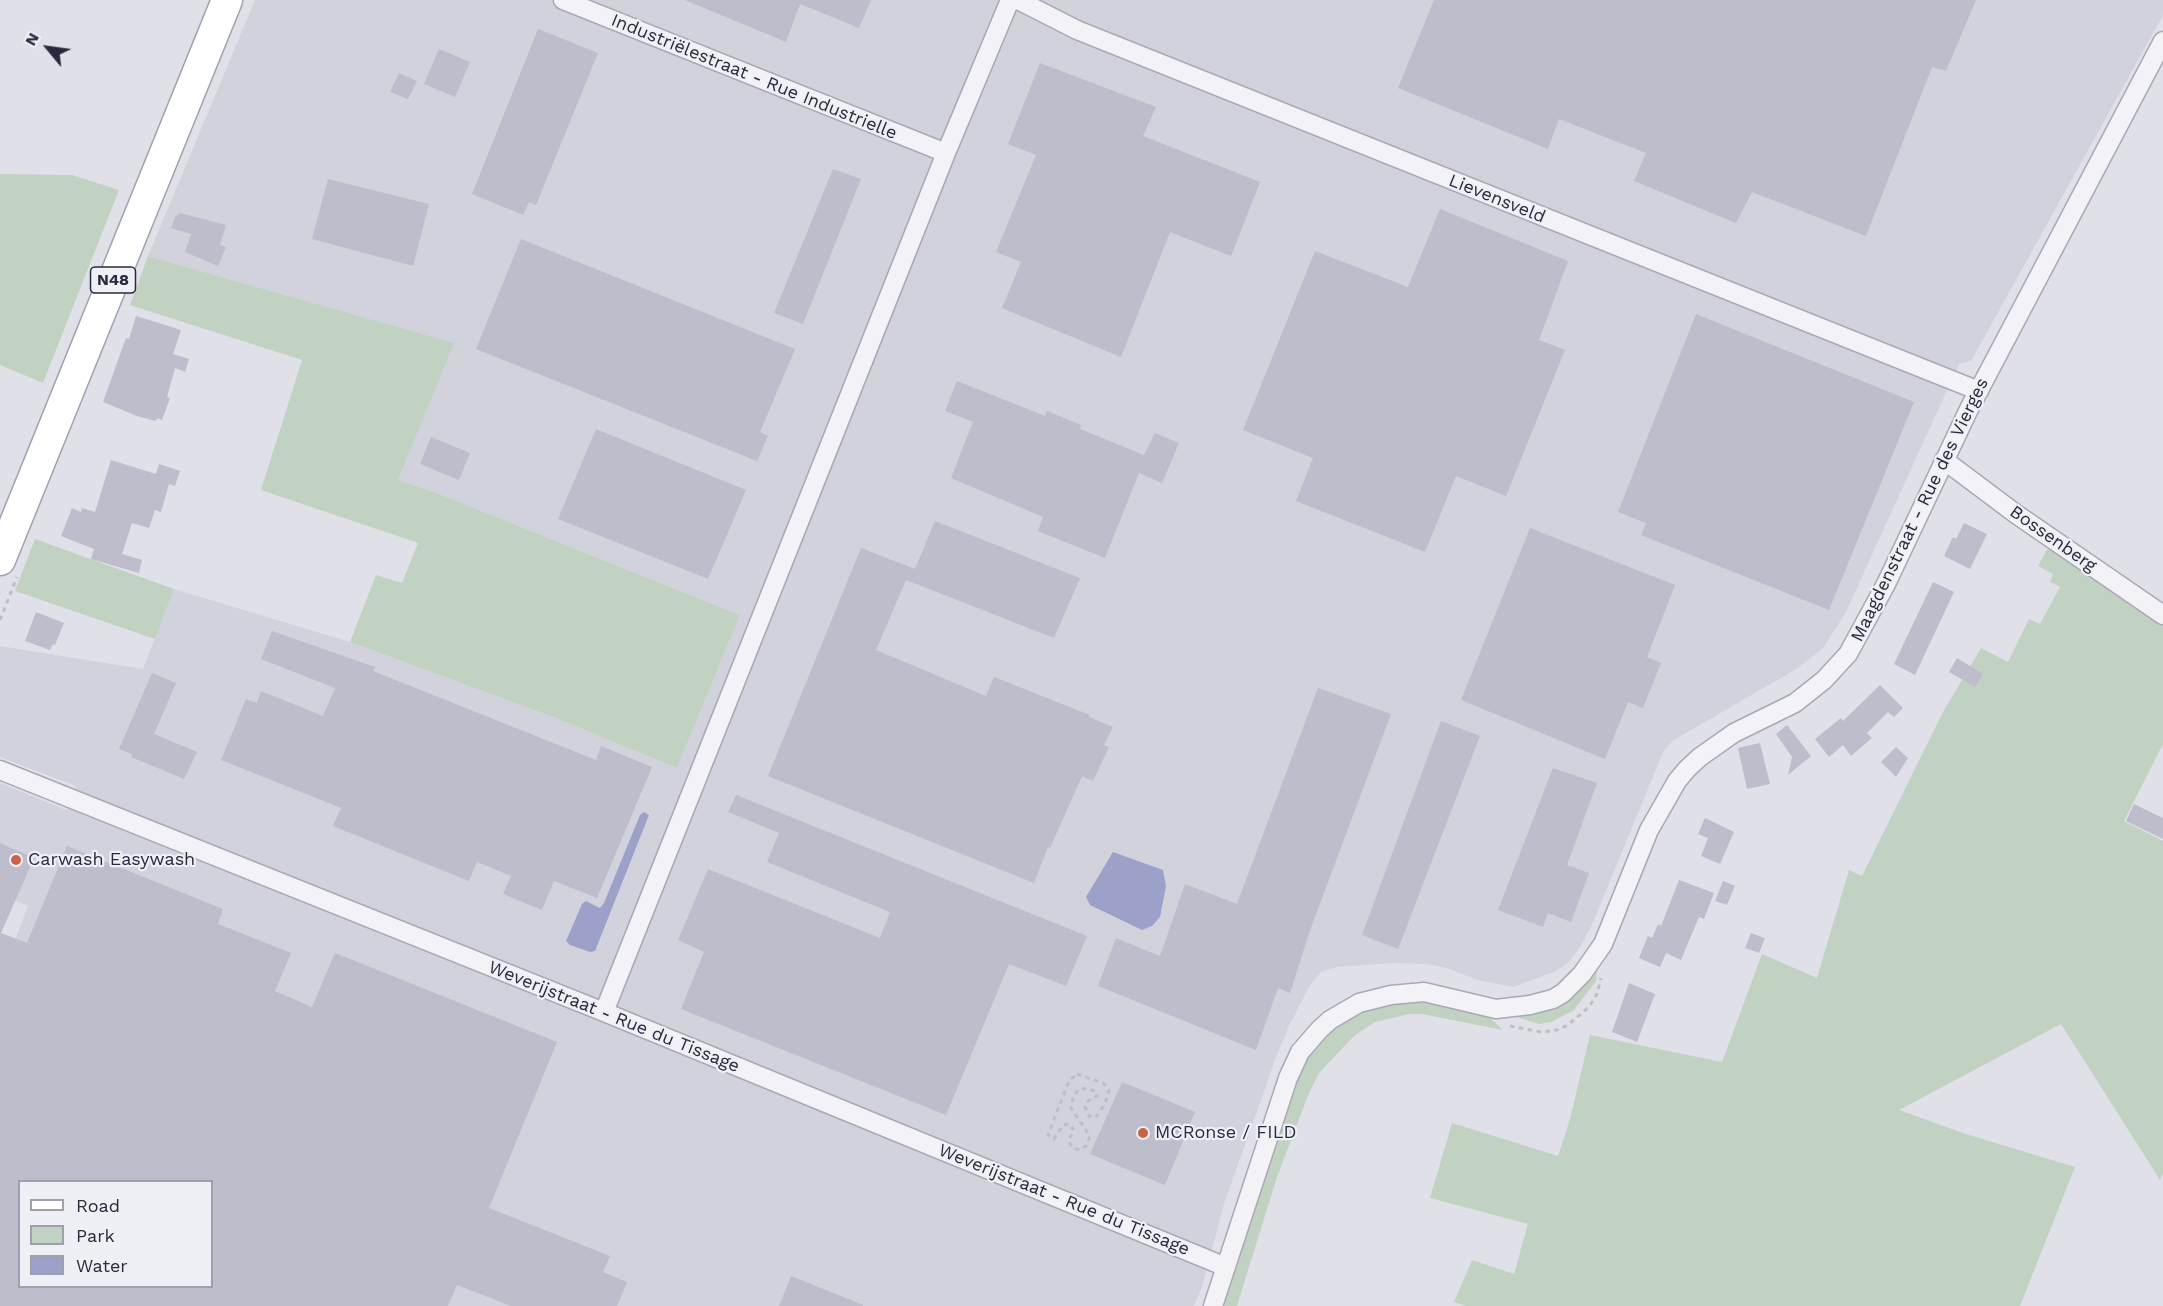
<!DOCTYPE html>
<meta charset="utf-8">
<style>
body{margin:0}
#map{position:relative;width:2163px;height:1306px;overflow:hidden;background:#e0e0e8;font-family:"Work Sans",sans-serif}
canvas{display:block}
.legend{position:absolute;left:18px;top:1180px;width:195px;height:108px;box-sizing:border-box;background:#eff0f6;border:2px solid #a0a0ad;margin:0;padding:8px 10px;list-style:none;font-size:18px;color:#29293f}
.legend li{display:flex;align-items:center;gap:12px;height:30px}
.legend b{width:30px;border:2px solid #a0a0ad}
.north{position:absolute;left:18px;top:18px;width:60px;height:60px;-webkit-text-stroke:4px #eff0f6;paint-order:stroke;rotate:299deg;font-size:16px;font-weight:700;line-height:24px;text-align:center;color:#29293f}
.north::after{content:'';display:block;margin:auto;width:21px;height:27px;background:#29293f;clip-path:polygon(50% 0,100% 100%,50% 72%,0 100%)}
</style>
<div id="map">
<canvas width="2163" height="1306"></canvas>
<ul class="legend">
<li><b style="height:8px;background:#fff"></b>Road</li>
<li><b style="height:16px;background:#c1d2c3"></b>Park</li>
<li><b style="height:16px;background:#9ba1c8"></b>Water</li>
</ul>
<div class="north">N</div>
</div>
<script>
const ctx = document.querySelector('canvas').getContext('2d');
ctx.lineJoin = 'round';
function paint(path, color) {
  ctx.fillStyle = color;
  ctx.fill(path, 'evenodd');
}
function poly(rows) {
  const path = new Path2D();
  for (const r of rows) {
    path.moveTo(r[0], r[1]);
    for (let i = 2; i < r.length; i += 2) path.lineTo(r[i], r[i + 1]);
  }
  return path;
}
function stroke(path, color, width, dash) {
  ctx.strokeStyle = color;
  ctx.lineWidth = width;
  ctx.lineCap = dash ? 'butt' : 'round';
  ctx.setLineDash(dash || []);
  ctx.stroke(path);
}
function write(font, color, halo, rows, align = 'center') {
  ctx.font = font + ' "Work Sans",sans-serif';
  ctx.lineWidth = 4.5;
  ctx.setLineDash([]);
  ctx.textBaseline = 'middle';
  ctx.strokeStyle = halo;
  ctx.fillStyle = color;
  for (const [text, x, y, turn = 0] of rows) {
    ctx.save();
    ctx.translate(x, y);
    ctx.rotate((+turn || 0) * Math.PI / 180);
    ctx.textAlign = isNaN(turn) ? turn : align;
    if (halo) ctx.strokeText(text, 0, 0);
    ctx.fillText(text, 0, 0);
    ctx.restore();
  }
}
paint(poly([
 [255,0,2163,0,2163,15,1971,361,1959,364,1845,614,1823,648,1798,668,1674,740,1664,750,1592,925,1580,947,1568,963,1554,972,1513,987,1477,980,1447,968,1426,964,1392,963,1337,967,1321,972,1310,985,1288,1028,1275,1060,1224,1204,1202,1287,1194,1306,0,1306,0,978,28,906,0,894,0,783,66,810,76,786,0,757,0,646,143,669,174,589,350,642,553,717,677,768,740,615,437,493,397,480,453,343,148,256],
 [20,1182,212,1182,212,1286,20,1286]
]), '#d2d2dd');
paint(poly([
 [0,174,72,175,119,190,43,383,0,365],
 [148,256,454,343,398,480,437,493,740,615,677,768,553,717,350,642,376,575,402,583,418,543,261,490,302,360,130,305],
 [35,539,174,589,155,639,15,591],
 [2051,542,2163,619,2163,744,2124,821,2163,841,2163,1173,2160,1180,2061,1024,1899,1110,1966,1134,2075,1167,2020,1306,1467,1306,1454,1302,1472,1260,1514,1274,1528,1224,1430,1198,1452,1123,1558,1156,1570,1119,1590,1035,1722,1062,1762,954,1817,978,1849,870,1862,876,1943,712,1981,648,2008,662,2029,619,2040,624,2060,587,2050,582,2053,574,2038,566],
 [1597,970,1596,981,1574,1010,1551,1022,1539,1024,1517,1017,1517,1013,1561,1000,1580,989],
 [1410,1002,1437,1004,1489,1017,1503,1030,1422,1014,1410,1014,1375,1022,1354,1036,1319,1073,1309,1093,1277,1177,1237,1306,1222,1306,1300,1075,1311,1051,1321,1039,1334,1028,1374,1004]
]), '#c1d2c3');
paint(poly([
 [644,812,649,815,647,820,595,951,590,952,570,945,566,941,582,904,586,901,600,908,604,903,640,815],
 [1113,852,1163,870,1166,886,1160,917,1152,926,1142,930,1090,905,1086,897]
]), '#9ba1c8');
paint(poly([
 [685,0,871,0,859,28,800,4,786,42],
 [1434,0,1976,0,1946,71,1932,67,1866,236,1752,192,1736,223,1634,181,1646,153,1559,119,1548,149,1398,88],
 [538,29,598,53,536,205,529,202,523,215,472,194],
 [439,49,470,62,455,97,424,84],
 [1040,63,1156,107,1143,136,1260,182,1231,256,1170,232,1121,357,1002,308,1021,262,996,252,1036,155,1008,144],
 [399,73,417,81,408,99,390,92],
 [833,169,861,179,803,324,774,313],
 [328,179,429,204,413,266,312,239],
 [1440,209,1568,261,1539,340,1565,350,1506,496,1456,476,1425,552,1296,501,1313,458,1243,430,1315,251,1408,287],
 [179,213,226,225,220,245,226,247,218,266,185,252,191,234,171,228,176,215,178,216],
 [521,239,795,349,760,432,768,436,757,461,476,349],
 [1696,314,1914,402,1829,610,1641,535,1646,523,1618,512],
 [136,316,181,330,173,354,189,359,185,372,175,368,167,397,170,398,162,420,157,418,156,421,137,416,103,402,126,338,129,339],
 [957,381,1045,416,1047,411,1081,425,1080,429,1144,455,1155,433,1179,443,1162,483,1139,473,1105,558,1038,531,1043,517,951,478,973,422,945,411],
 [596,429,746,490,708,579,558,519],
 [431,437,470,453,459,480,420,464],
 [111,460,156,474,159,464,180,471,175,486,169,484,161,512,155,510,149,528,132,523,122,554,142,560,139,573,91,559,94,549,61,536,72,508,81,512,82,508,95,512],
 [935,521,1080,578,1054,638,906,580,876,650,986,696,994,677,1090,715,1089,717,1113,727,1104,745,1109,747,1093,781,1082,776,1050,848,1048,847,1034,883,768,776,861,548,915,569],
 [1964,523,1987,534,1970,569,1944,556,1953,537,1956,539],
 [1530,528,1675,585,1647,657,1661,663,1643,708,1628,702,1605,759,1461,700],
 [1933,582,1954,592,1915,675,1894,664],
 [36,612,64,623,55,645,53,644,50,650,25,641],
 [272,631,375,667,373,671,596,760,601,746,652,767,597,898,554,881,542,910,503,894,511,876,477,862,469,881,333,826,341,808,221,760,246,699,257,703,261,691,323,716,335,688,261,659],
 [1957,658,1983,674,1975,687,1949,672],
 [152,673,176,683,154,734,197,752,184,779,131,757,132,754,119,749],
 [1880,685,1903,708,1894,717,1888,712,1867,733,1872,738,1851,756,1843,745,1829,757,1815,739,1841,718,1843,721],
 [1318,688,1391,714,1309,933,1290,993,1278,988,1256,1050,1098,986,1116,938,1160,956,1185,884,1237,904],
 [1441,721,1480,736,1398,949,1362,935],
 [1787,725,1811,756,1788,775,1792,757,1776,734],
 [1760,743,1770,784,1747,789,1738,748],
 [1896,747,1908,758,1896,777,1881,762],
 [1553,768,1597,783,1567,865,1589,873,1571,922,1548,913,1543,927,1498,910],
 [736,795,1087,936,1066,986,1009,964,946,1115,681,1009,704,952,678,940,708,869,880,938,890,912,767,862,779,833,728,812],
 [2134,804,2163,818,2163,839,2126,821],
 [1705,818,1734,832,1720,864,1701,856,1708,838,1698,834],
 [0,843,34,858,1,933,27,943,67,846,223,909,218,924,291,953,275,991,312,1007,335,953,557,1042,489,1208,610,1256,603,1272,627,1282,617,1306,511,1306,457,1285,448,1306,0,1306],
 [20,1182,212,1182,212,1287,20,1287],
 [1679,880,1714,893,1704,919,1699,917,1681,960,1666,953,1660,967,1639,958,1648,936,1652,938,1658,924,1661,926],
 [1723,881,1735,886,1727,905,1715,901],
 [1751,933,1765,938,1759,953,1745,948],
 [1629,983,1655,994,1637,1042,1612,1032],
 [1122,1082,1195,1112,1165,1185,1090,1154],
 [791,1276,863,1305,863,1306,779,1306]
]), '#bdbdcb');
const street = poly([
 [563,0,946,153],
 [1018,0,1077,30,1979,391],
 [1944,460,2016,514,2163,615],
 [0,770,604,1012,1226,1267],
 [604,1012,946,153,1010,0],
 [1213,1306,1288,1078,1300,1052,1319,1030,1330,1020,1359,1003,1391,995,1424,992,1496,1009,1530,1005,1553,999,1563,993,1582,974,1603,944,1649,830,1677,781,1687,769,1700,757,1734,733,1795,703,1824,680,1848,654,1886,584,1969,409,2163,41]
]);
const primary = poly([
 [0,560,227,0]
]);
stroke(street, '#a9a9b5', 21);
stroke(primary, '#9fa0b4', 33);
stroke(poly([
 [0,620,17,577],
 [1510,1026,1541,1032,1557,1030,1568,1025,1589,1007,1597,994,1601,978],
 [1077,1074,1103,1083,1109,1090,1105,1104,1095,1118,1089,1116,1085,1107,1088,1101,1097,1096,1096,1091,1080,1088,1073,1097,1071,1108,1090,1136,1086,1146,1080,1150,1073,1148,1070,1144,1069,1139,1074,1131,1070,1124,1063,1125,1054,1139,1048,1135,1069,1081,1077,1074]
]), '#bebec7', 3, [4.5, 4.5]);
stroke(street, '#f2f2f7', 18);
stroke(primary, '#fff', 30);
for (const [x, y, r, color] of [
 [16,860,6,"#cb6247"],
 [1143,1133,6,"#cb6247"]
]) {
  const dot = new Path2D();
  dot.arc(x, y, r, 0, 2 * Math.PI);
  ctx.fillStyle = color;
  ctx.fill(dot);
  stroke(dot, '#eff0f6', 2);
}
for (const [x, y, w] of [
 [113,280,45]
]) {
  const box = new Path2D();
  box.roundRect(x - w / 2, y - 13, w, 26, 4.5);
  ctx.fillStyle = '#eff0f6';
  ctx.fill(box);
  stroke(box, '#29293f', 1.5);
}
write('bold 16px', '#29293f', null, [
 ["N48",113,280]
]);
write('18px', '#29293f', '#eff0f6', [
 ["Industriëlestraat - Rue Industrielle",754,77,22],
 ["Lievensveld",1497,199,22],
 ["Maagdenstraat - Rue des Vierges",1920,510,-64],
 ["Bossenberg",2053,539,35],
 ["Weverijstraat - Rue du Tissage",614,1017,22],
 ["Weverijstraat - Rue du Tissage",1064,1200,22]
]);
write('18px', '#29293f', '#eff0f6', [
 ["Carwash Easywash",28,860],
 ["MCRonse / FILD",1155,1133]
], 'left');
</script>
